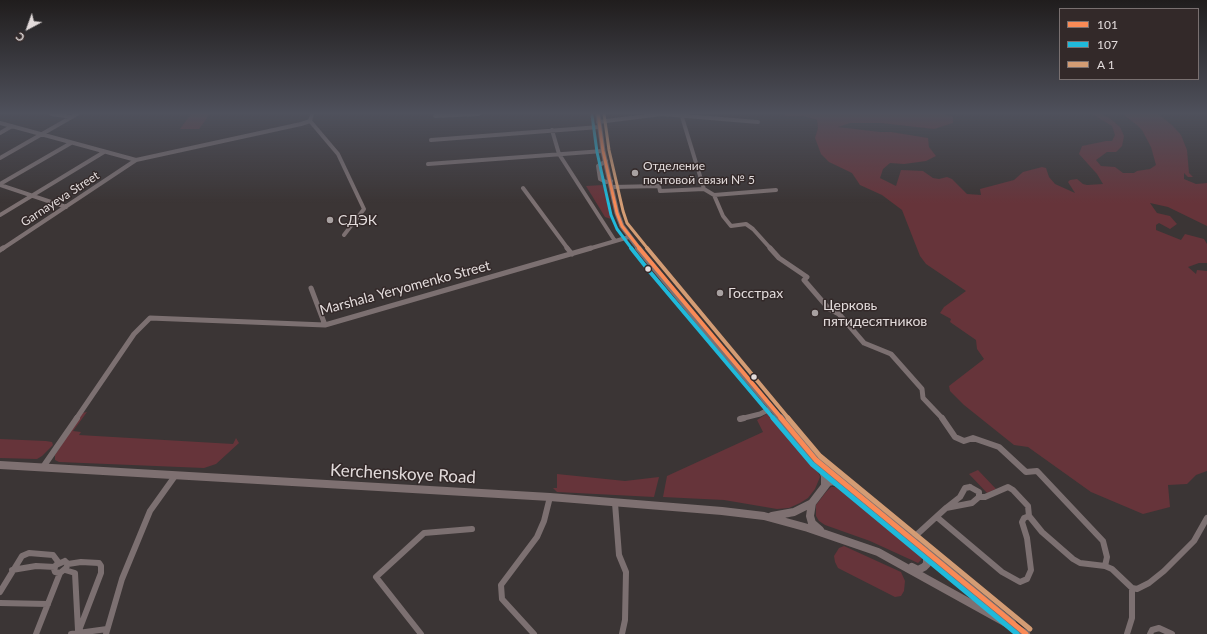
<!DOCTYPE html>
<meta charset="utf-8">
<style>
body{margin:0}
#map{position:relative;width:1207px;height:634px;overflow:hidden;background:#3b3535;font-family:Lato,sans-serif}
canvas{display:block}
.legend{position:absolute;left:1059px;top:8px;width:140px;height:72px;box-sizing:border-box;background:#332929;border:1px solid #797070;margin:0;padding:5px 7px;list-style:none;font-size:12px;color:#e2dbdb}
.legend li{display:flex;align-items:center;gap:8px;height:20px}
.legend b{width:20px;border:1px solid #797070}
.north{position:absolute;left:8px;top:8px;width:40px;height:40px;-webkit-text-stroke:3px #332929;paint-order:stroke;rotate:221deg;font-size:11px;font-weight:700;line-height:16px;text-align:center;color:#e2dbdb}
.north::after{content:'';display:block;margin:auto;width:14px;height:18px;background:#e2dbdb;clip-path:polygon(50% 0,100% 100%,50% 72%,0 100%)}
</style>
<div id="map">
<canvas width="1207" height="634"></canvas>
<ul class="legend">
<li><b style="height:5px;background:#f98a56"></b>101</li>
<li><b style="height:5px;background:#20b9da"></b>107</li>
<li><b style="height:5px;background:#d39c74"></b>A 1</li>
</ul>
<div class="north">С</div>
</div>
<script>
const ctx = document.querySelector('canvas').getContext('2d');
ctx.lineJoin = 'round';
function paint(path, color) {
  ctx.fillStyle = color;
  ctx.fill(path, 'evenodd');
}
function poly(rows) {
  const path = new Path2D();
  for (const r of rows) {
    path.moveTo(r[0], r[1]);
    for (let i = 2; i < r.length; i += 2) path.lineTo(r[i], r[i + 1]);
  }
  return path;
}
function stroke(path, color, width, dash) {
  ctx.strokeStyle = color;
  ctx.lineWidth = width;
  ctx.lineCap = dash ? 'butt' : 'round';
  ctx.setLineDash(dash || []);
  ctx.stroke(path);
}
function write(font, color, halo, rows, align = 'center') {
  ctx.font = font + ' Lato,sans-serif';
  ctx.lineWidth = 3;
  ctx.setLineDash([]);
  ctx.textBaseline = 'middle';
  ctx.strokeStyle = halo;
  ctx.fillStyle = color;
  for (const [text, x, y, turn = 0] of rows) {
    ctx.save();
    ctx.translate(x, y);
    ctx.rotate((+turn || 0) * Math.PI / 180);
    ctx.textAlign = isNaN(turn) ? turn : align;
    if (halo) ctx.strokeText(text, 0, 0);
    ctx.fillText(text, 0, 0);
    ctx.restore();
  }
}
paint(poly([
 [191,114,210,114,199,129,180,129],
 [785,114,944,114,953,117,953,123,934,129,881,123,850,123,838,127,880,132,891,132,928,138,929,147,936,156,926,161,904,164,890,163,883,169,880,178,896,186,901,170,923,171,933,178,939,179,947,177,952,179,967,194,981,195,980,189,1014,180,1023,172,1042,167,1046,168,1049,177,1055,184,1075,193,1068,182,1070,180,1077,179,1083,184,1087,185,1103,184,1097,174,1079,154,1082,146,1106,141,1112,141,1115,135,1112,126,1092,114,1103,114,1111,119,1120,127,1124,136,1122,146,1116,152,1107,152,1096,160,1101,166,1115,167,1123,173,1134,173,1137,171,1150,169,1156,165,1151,147,1142,130,1137,125,1122,114,1158,114,1172,125,1181,135,1187,150,1189,173,1193,177,1188,177,1184,173,1184,179,1196,184,1207,183,1207,226,1168,207,1150,203,1157,213,1170,216,1177,224,1170,229,1159,223,1156,225,1156,230,1181,240,1185,234,1204,239,1207,244,1207,263,1199,263,1188,267,1196,274,1197,270,1207,271,1207,471,1196,475,1187,484,1168,485,1170,507,1143,514,1091,492,1028,447,1014,445,964,405,950,391,949,386,984,359,977,349,976,340,950,322,951,319,940,313,944,307,966,291,926,264,920,256,902,210,882,195,860,185,852,173,829,162,821,154,815,138,818,128,817,120,803,116,784,116],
 [603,185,611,219,605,217,586,186],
 [87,412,73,431,81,432,79,435,233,444,236,438,239,443,216,464,204,468,59,462,55,460,55,455,82,413],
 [768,413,771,414,817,469,820,477,815,489,808,498,800,503,789,508,777,509,724,500,663,497,667,476,763,432,757,420],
 [0,439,46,441,52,442,53,445,42,456,37,459,0,458],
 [978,470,996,489,987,493,969,474],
 [557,474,625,481,659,477,654,497,557,492,553,488,557,488],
 [831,487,836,487,842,490,923,557,921,560,918,563,870,541,825,525,819,521,816,516,816,505,826,492],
 [844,546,901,572,905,581,904,591,901,596,895,597,838,568,835,562,834,556,839,548]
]), '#66343a');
stroke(poly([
 [51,114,72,117],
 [435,116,479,114],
 [682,117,704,189,714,195],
 [310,121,338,154,364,209,344,235],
 [598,122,662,114,758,122],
 [0,123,136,160],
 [552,130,559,154,615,241],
 [0,133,12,126],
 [431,140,599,127],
 [0,158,77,114],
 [606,161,598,166,600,179,606,182,611,181],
 [428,164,603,151],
 [0,184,71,143],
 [0,185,66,207],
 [612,187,659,186,660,191,704,189],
 [523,188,568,249],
 [714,195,723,216,731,226,746,224,753,229,771,249],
 [714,195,776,190],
 [0,215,104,152],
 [2,249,136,160,301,124,310,121,312,114],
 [588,249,629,237]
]), '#7c7071', 4);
stroke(poly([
 [567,248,572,254],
 [770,248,779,258,807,277,804,280,829,309,839,314,864,343,891,354,922,389,923,398,943,419],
 [0,250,3,248],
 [311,288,325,325],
 [76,419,134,334,150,318,325,325,591,248],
 [740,419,760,414,772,408]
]), '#7c7071', 5);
stroke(poly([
 [942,418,955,437,964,441,973,438,999,447,1026,472,1037,471,1103,541,1107,557,1105,566],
 [740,419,744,418],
 [43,467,77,418],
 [970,487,979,492,979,497,972,503,946,508,960,497,965,488,970,487],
 [979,497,985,497,1008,487,1013,490,1028,506,1029,516],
 [615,503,619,555,626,572,625,620,622,634],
 [935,518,946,508],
 [912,539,935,518,938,518,1002,572,1020,582,1027,579,1031,570,1027,538,1022,522,1024,518,1029,516,1042,532,1073,559,1080,563,1105,566,1112,569,1132,588],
 [65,561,68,564,66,568,60,573,55,572,54,569,56,565,65,561],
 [68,564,81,562,99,563,101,566,101,573,78,633],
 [12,570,36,566,55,567],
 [65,570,75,573,78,630],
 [0,592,22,556,29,553,53,555,59,563],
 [0,603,48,604],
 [36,634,60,573],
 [71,634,107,629],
 [106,634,122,579,150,511,175,476],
 [421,634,376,577,424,533,472,529],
 [534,634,502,599,501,585,537,537,544,521,550,497],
 [1127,634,1132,618,1132,588,1137,589,1149,583,1164,571,1194,541,1207,518],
 [1150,634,1152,630,1159,628,1172,634]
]), '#7c7071', 6);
stroke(poly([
 [598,114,603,151,617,213,622,226,639,249]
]), '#7e7071', 5);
stroke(poly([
 [638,248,710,336,781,419]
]), '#7e7071', 6);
stroke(poly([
 [780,418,816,460,1012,623],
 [0,465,550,497,722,511,764,516,808,528,878,552,1026,634],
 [821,467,825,476,825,484],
 [772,516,794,512,812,503],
 [820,530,812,523,810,516,812,503,828,482,833,481,840,484],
 [912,567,918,570,924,567,927,564,927,552]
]), '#7e7071', 8);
stroke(poly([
 [598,114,603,151,617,213,622,226,640,249]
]), '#f98a56', 3);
stroke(poly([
 [639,248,782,419]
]), '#f98a56', 4);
stroke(poly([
 [781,418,816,460,1026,634]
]), '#f98a56', 5);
stroke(poly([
 [592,115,597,152,611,215,617,229,632,249]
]), '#20b9da', 3);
stroke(poly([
 [631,248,650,272,774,419]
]), '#20b9da', 4);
stroke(poly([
 [773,418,812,464,1017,634]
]), '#20b9da', 5);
stroke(poly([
 [604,114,609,150,623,211,627,223,648,249]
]), '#d39c74', 3);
stroke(poly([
 [647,248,789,419]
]), '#d39c74', 4);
stroke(poly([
 [788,418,820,456,1030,629]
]), '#d39c74', 5);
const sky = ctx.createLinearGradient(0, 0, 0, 203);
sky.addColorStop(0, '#201d1d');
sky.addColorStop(0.56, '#4f515c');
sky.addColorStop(1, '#4f515c00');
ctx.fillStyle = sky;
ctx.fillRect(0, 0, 1207, 203);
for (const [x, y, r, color] of [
 [635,173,4,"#a8a1a1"],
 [330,220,4,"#a8a1a1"],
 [648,269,3.5,"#e2dbdb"],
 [720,293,4,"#a8a1a1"],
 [815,313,4,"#a8a1a1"],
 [754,377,3.5,"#e2dbdb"]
]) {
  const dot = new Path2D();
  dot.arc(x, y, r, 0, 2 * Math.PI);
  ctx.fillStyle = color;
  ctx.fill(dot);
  stroke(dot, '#332929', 1.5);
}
write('12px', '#e2dbdb', '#332929', [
 ["Отделение",643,166],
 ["почтовой связи № 5",643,180]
], 'left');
write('12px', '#e2dbdb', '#332929', [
 ["Garnayeva Street",60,199,-33]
]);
write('14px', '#e2dbdb', '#332929', [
 ["СДЭК",338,220],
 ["Госстрах",728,293],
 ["Церковь",823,305],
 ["пятидесятников",823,321]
], 'left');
write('14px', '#e2dbdb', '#332929', [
 ["Marshala Yeryomenko Street",405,288,-15]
]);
write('17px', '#e2dbdb', '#332929', [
 ["Kerchenskoye Road",403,474,3]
]);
</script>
